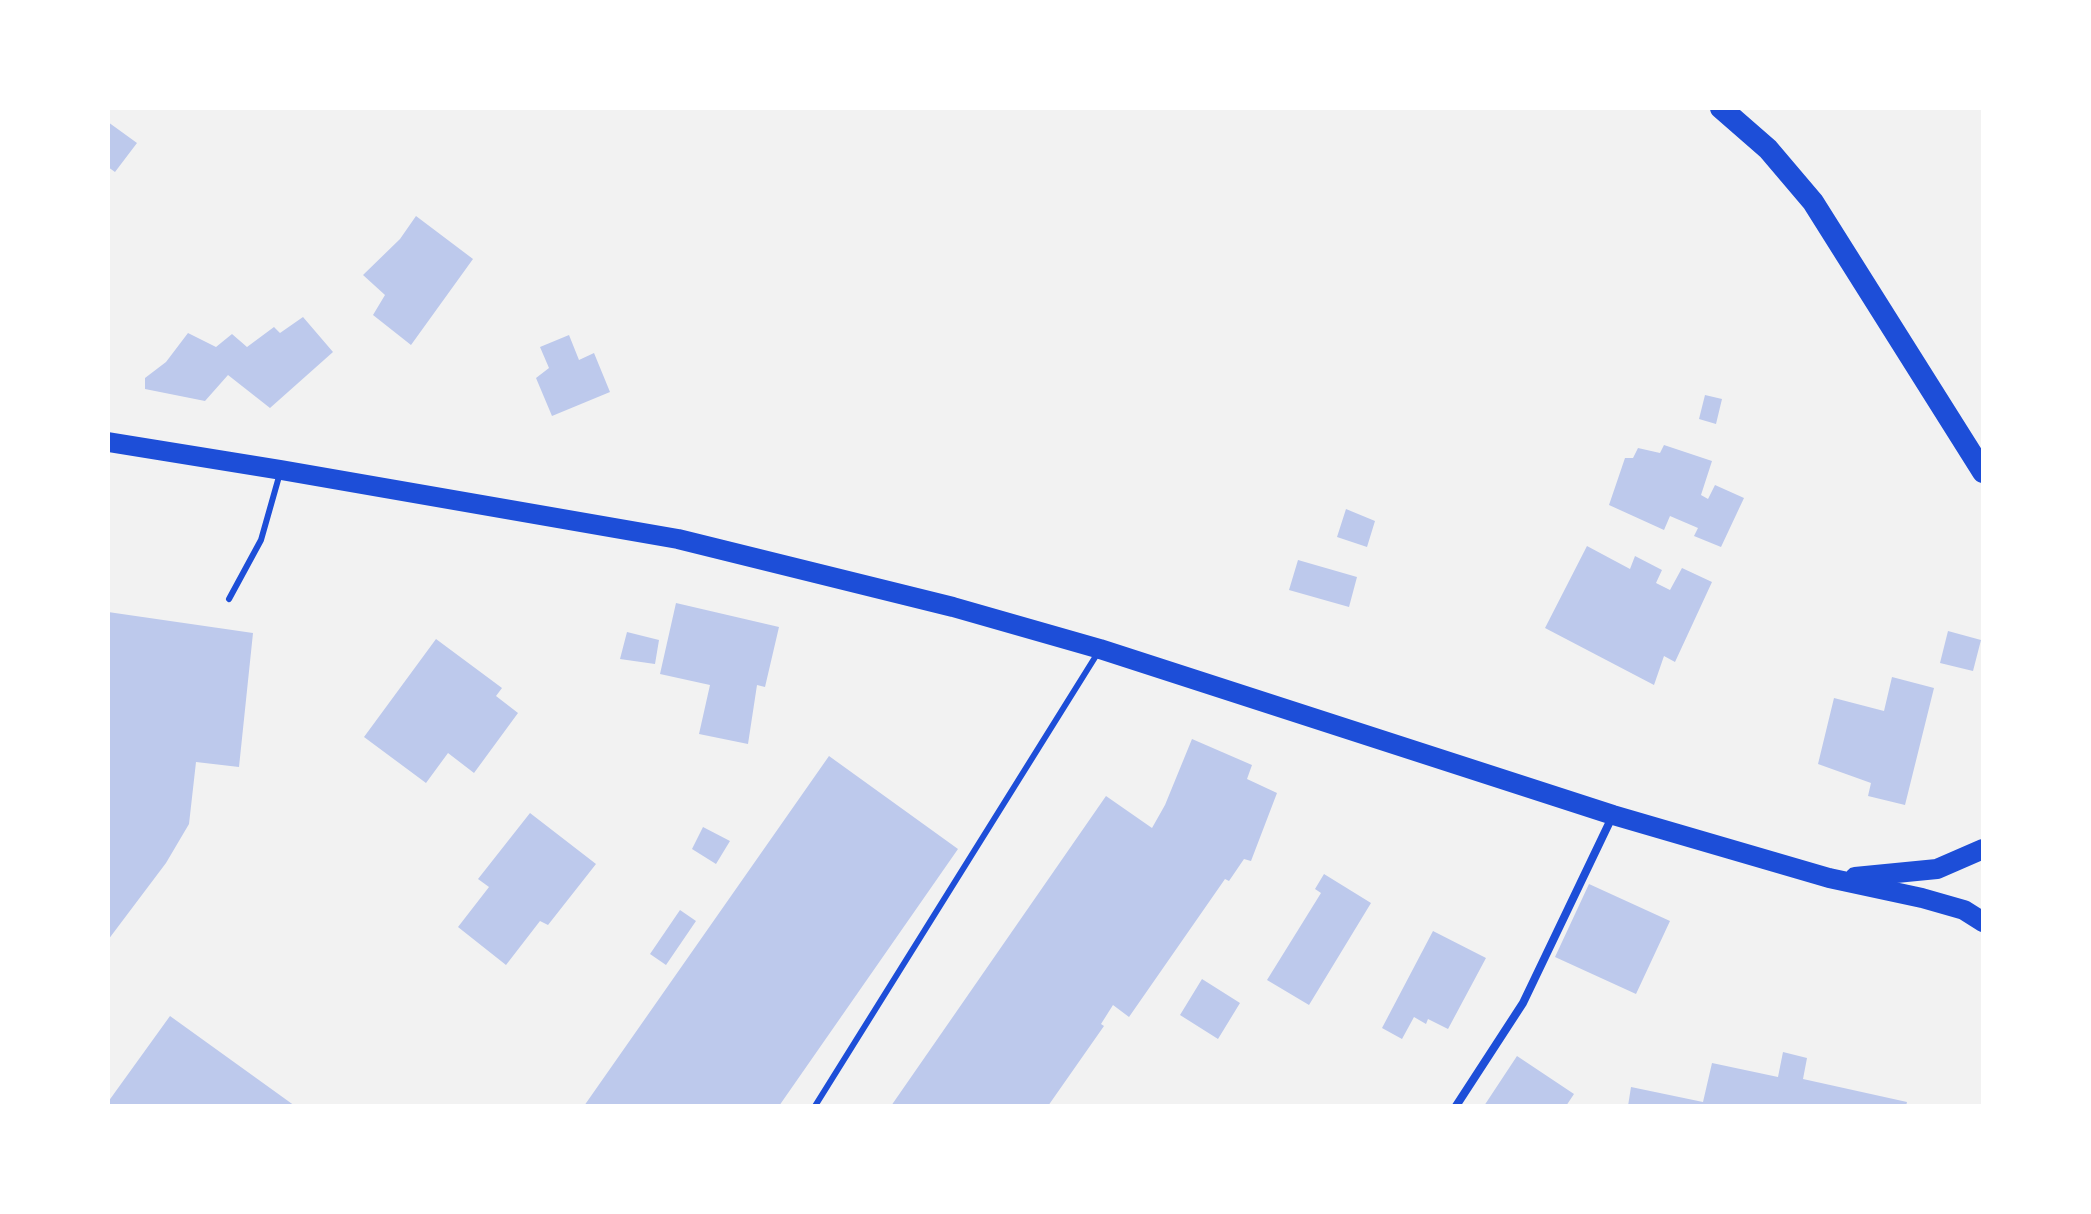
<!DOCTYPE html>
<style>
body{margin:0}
#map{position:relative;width:2091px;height:1214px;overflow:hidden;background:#f2f2f2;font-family:Manrope,sans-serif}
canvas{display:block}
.frame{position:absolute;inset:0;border:110px solid #fff;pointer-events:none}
</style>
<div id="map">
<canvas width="2091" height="1214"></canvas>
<div class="frame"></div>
</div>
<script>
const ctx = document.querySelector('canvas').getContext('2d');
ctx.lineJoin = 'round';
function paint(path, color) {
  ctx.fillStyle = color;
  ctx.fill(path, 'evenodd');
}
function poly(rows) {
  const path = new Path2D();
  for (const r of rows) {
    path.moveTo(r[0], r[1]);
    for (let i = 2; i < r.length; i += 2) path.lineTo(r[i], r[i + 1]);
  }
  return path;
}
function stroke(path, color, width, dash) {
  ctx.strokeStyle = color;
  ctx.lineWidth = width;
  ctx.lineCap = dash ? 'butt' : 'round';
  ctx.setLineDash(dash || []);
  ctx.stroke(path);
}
paint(poly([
 [108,122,137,143,115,172,108,167],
 [416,216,473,259,411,345,373,315,385,295,363,275,400,239],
 [303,317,333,352,270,408,228,375,205,401,145,389,145,378,166,362,188,333,216,347,232,334,247,347,274,327,280,333],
 [569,335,579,360,594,353,610,392,552,416,536,378,549,368,540,347],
 [1705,395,1722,399,1716,424,1699,419],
 [1664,445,1712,461,1701,495,1708,499,1715,485,1744,498,1721,547,1694,536,1698,528,1670,516,1664,530,1609,505,1625,458,1633,458,1638,448,1660,453],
 [1346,509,1375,521,1367,547,1337,537],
 [1587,546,1630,569,1635,556,1662,570,1656,583,1670,590,1682,568,1712,582,1675,662,1664,656,1654,685,1545,628],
 [1298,560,1357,577,1349,607,1289,590],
 [676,603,779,627,765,687,757,685,748,744,699,734,710,685,660,674],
 [108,612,253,633,239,767,196,762,189,824,166,863,108,940],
 [1948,631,1981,640,1973,671,1940,663],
 [627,632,659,640,655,664,620,659],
 [436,639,502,688,496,696,518,713,474,773,448,753,426,783,364,737],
 [1892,677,1934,688,1905,805,1868,796,1871,783,1818,764,1834,698,1884,711],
 [1192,739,1252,765,1247,779,1277,793,1251,861,1244,859,1229,881,1225,879,1129,1017,1113,1005,1101,1024,1104,1026,1048,1106,891,1106,1106,796,1152,828,1165,805],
 [829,756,958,849,779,1106,584,1106],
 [530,813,596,864,548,925,540,921,506,965,458,927,489,887,478,879],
 [703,827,730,841,716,864,692,849],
 [1324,874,1371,903,1309,1005,1267,980,1321,893,1315,889],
 [1589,884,1670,921,1636,994,1555,957],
 [680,910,696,921,666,965,650,954],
 [1433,931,1486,958,1448,1029,1428,1019,1426,1024,1414,1017,1402,1039,1382,1028],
 [1202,979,1240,1003,1218,1039,1180,1015],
 [170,1016,295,1106,108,1106,108,1102],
 [1783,1052,1807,1058,1803,1079,1907,1102,1906,1106,1628,1106,1631,1087,1703,1102,1712,1063,1778,1077],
 [1517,1056,1574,1094,1566,1106,1484,1106]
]), '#bdc9ec');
stroke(poly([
 [229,599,261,540,280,473],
 [815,1106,1099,651]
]), '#1d4ed8', 6);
stroke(poly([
 [1456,1106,1523,1003,1613,815]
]), '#1d4ed8', 8);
stroke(poly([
 [108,442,281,470,678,539,953,607,1100,649,1613,815,1829,878,1922,898,1964,910,1983,922],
 [1855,877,1937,869,1983,849]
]), '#1d4ed8', 20);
stroke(poly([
 [1721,108,1768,149,1813,202,1983,472]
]), '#1d4ed8', 22);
</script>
